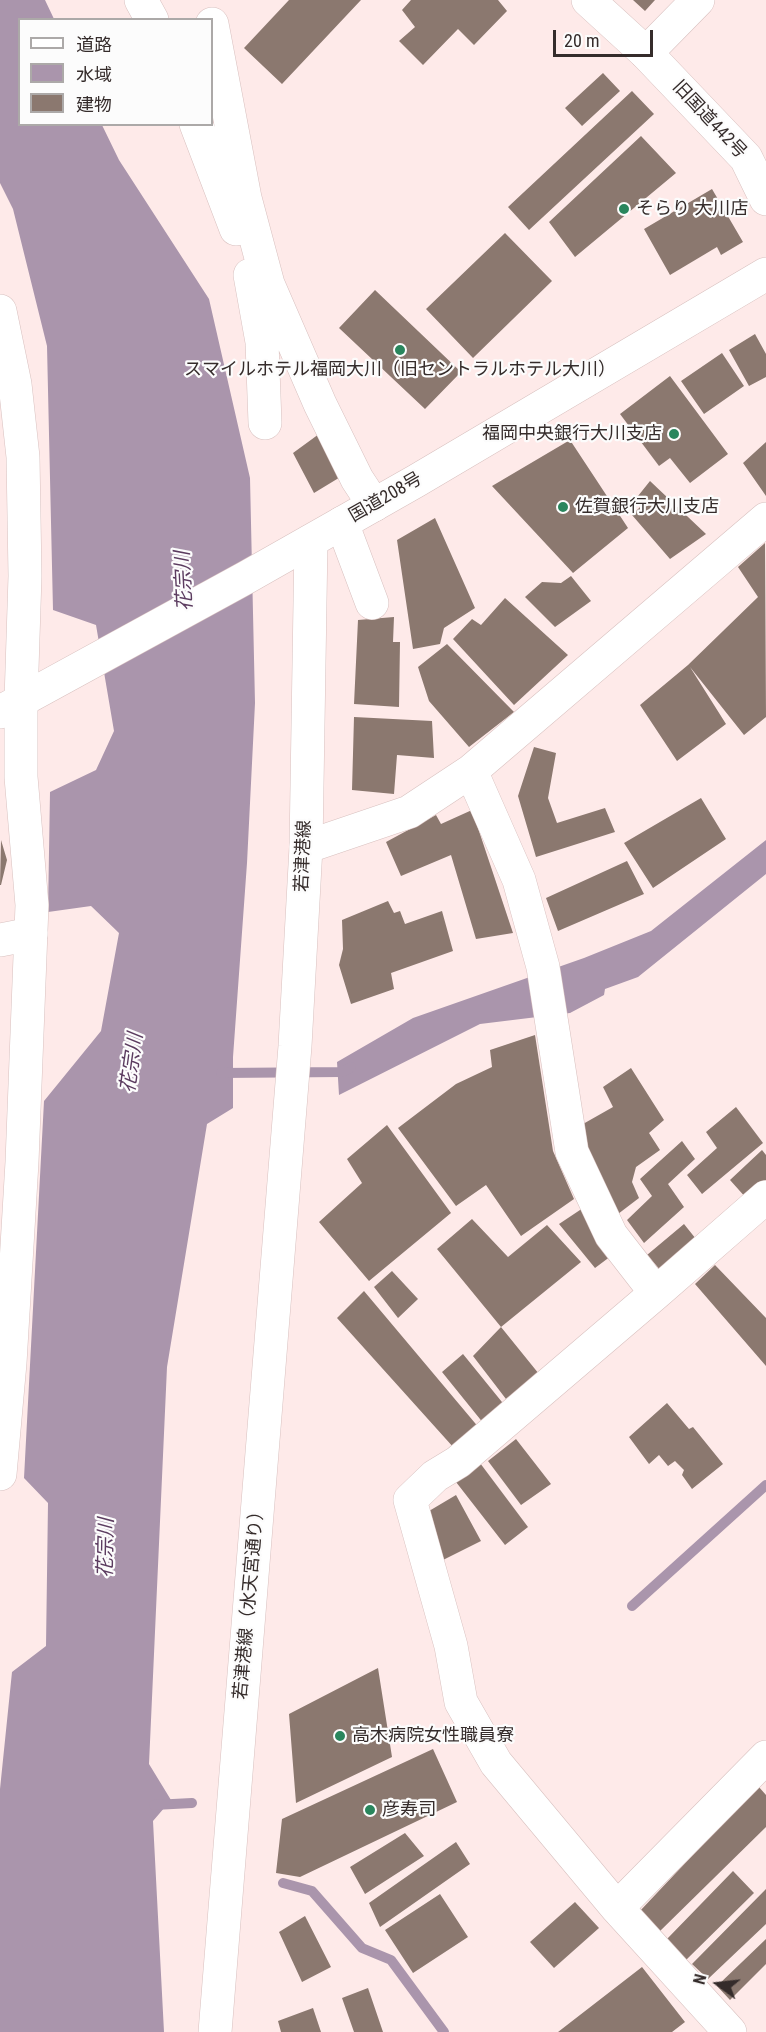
<!DOCTYPE html>
<meta charset="utf-8">
<style>
body{margin:0}
#map{position:relative;width:766px;height:2032px;overflow:hidden;background:#feeae9;font-family:"Roboto Condensed","Noto Sans JP",sans-serif}
canvas{display:block}
.legend{position:absolute;left:18px;top:18px;width:195px;height:108px;box-sizing:border-box;background:#fcfcfc;border:2px solid #aca9a8;margin:0;padding:8px 10px;list-style:none;font-size:18px;color:#352c2b}
.legend li{display:flex;align-items:center;gap:12px;height:30px}
.legend b{width:30px;border:2px solid #aca9a8}
.north{position:absolute;left:688px;top:1954px;width:60px;height:60px;-webkit-text-stroke:4px #fcfcfc;paint-order:stroke;rotate:285deg;font-size:16px;font-weight:700;line-height:24px;text-align:center;color:#352c2b}
.north::after{content:'';display:block;margin:auto;width:21px;height:27px;background:#352c2b;clip-path:polygon(50% 0,100% 100%,50% 72%,0 100%)}
.scale{position:absolute;left:553px;top:30px;width:100px;height:27px;box-sizing:border-box;border:3px solid #352c2b;border-top:0;padding-left:8px;font-size:18px;line-height:21px;white-space:nowrap;color:#352c2b;-webkit-text-stroke:4px #fcfcfc;paint-order:stroke}
</style>
<div id="map">
<canvas width="766" height="2032"></canvas>
<ul class="legend">
<li><b style="height:8px;background:#fff"></b>道路</li>
<li><b style="height:16px;background:#aa95ac"></b>水域</li>
<li><b style="height:16px;background:#8b786f"></b>建物</li>
</ul>
<div class="north">N</div>
<div class="scale">20 m</div>
</div>
<script>
const ctx = document.querySelector('canvas').getContext('2d');
ctx.lineJoin = 'round';
function paint(path, color) {
  ctx.fillStyle = color;
  ctx.fill(path, 'evenodd');
}
function poly(rows) {
  const path = new Path2D();
  for (const r of rows) {
    path.moveTo(r[0], r[1]);
    for (let i = 2; i < r.length; i += 2) path.lineTo(r[i], r[i + 1]);
  }
  return path;
}
function stroke(path, color, width, dash) {
  ctx.strokeStyle = color;
  ctx.lineWidth = width;
  ctx.lineCap = dash ? 'butt' : 'round';
  ctx.setLineDash(dash || []);
  ctx.stroke(path);
}
function write(font, color, halo, rows, align = 'center') {
  ctx.font = font + ' "Roboto Condensed","Noto Sans JP",sans-serif';
  ctx.lineWidth = 4.5;
  ctx.setLineDash([]);
  ctx.textBaseline = 'middle';
  ctx.strokeStyle = halo;
  ctx.fillStyle = color;
  for (const [text, x, y, turn = 0] of rows) {
    ctx.save();
    ctx.translate(x, y);
    ctx.rotate((+turn || 0) * Math.PI / 180);
    ctx.textAlign = isNaN(turn) ? turn : align;
    if (halo) ctx.strokeText(text, 0, 0);
    ctx.fillText(text, 0, 0);
    ctx.restore();
  }
}
paint(poly([
 [0,0,45,0,54,19,20,20,20,124,102,125,119,160,209,299,250,478,255,703,247,863,233,1057,233,1108,207,1124,167,1367,149,1764,171,1800,153,1821,164,2032,0,2032,0,1789,12,1672,46,1646,48,1503,24,1478,44,1101,101,1031,119,933,91,906,48,912,50,792,96,770,114,731,96,625,53,610,47,346,13,209,0,183],
 [766,840,766,874,638,977,605,989,604,995,570,1013,480,1024,339,1095,337,1062,413,1018,584,958,651,931]
]), '#aa95ac');
stroke(poly([
 [221,1073,341,1072,351,1067],
 [632,1606,766,1485],
 [154,1805,192,1803],
 [283,1883,312,1891,362,1948,391,1960,444,2032]
]), '#aa95ac', 10);
paint(poly([
 [289,0,361,0,282,84,244,48],
 [411,0,498,0,507,11,474,45,458,29,423,65,399,41,415,27,402,10],
 [633,0,655,0,645,11],
 [603,73,620,91,582,126,565,108],
 [632,91,654,114,529,230,508,207],
 [641,136,676,173,575,257,549,222],
 [712,189,743,242,721,255,717,247,670,275,644,229],
 [505,233,552,281,473,358,426,309],
 [375,290,461,372,425,409,339,328],
 [755,334,766,354,766,377,749,386,729,350],
 [722,353,744,386,704,414,681,381],
 [670,376,728,454,690,483,670,458,659,466,620,414],
 [319,434,342,476,314,493,293,453],
 [570,440,628,528,573,573,492,486],
 [766,442,766,496,743,463],
 [650,481,706,534,670,559,632,515,643,504,638,496],
 [435,518,475,608,444,628,440,644,413,649,397,540],
 [765,543,766,717,744,735,690,667,726,724,677,761,640,705,688,665,758,597,738,567],
 [571,576,591,601,555,627,525,597,542,582,561,583],
 [505,598,568,655,514,705,453,639,472,619,481,625],
 [394,617,393,642,400,642,399,707,354,704,358,620],
 [447,644,514,712,469,747,429,701,418,667],
 [354,717,432,721,434,758,397,755,394,794,352,790],
 [534,747,556,753,548,798,557,823,605,808,615,832,536,857,518,796],
 [701,798,726,839,653,888,624,843],
 [472,810,513,933,476,939,451,855,401,876,386,842,436,815,441,824],
 [1,840,7,860,1,885,0,885],
 [627,861,644,894,558,931,546,898],
 [388,901,394,913,400,911,405,924,442,911,453,951,391,973,394,989,351,1004,339,965,343,949,342,920],
 [535,1035,553,1151,574,1199,521,1236,486,1185,456,1206,398,1128,456,1084,492,1067,490,1050],
 [631,1068,664,1120,649,1133,660,1150,636,1167,632,1182,639,1198,618,1214,592,1167,583,1124,613,1107,603,1087],
 [736,1107,763,1143,702,1194,687,1175,717,1148,706,1132],
 [387,1125,451,1213,369,1281,319,1222,362,1183,347,1159],
 [682,1141,695,1159,668,1184,684,1207,644,1243,627,1220,652,1196,640,1179],
 [762,1150,766,1155,766,1185,747,1199,730,1180],
 [583,1208,615,1253,595,1268,559,1224],
 [472,1219,508,1257,547,1225,581,1262,501,1327,539,1374,506,1399,473,1356,501,1327,437,1249],
 [684,1224,700,1244,662,1272,647,1255],
 [715,1265,766,1318,766,1366,695,1284],
 [392,1271,418,1299,398,1318,374,1287],
 [364,1291,480,1429,454,1448,337,1318],
 [463,1354,506,1407,484,1424,442,1372],
 [667,1403,689,1429,693,1427,723,1464,692,1489,682,1475,684,1470,675,1461,668,1466,659,1455,649,1464,629,1437],
 [516,1439,551,1484,521,1505,488,1461],
 [480,1463,528,1527,505,1545,456,1482],
 [456,1495,481,1541,443,1560,424,1514],
 [378,1668,392,1757,296,1803,289,1714],
 [433,1749,457,1802,300,1877,276,1873,282,1819],
 [758,1786,766,1795,766,1827,658,1933,639,1912],
 [405,1833,424,1856,365,1894,350,1867],
 [456,1842,470,1864,380,1927,369,1903],
 [733,1871,754,1893,686,1960,667,1939],
 [766,1889,766,1924,708,1979,692,1964],
 [440,1894,468,1937,413,1973,385,1930],
 [575,1902,599,1928,554,1968,530,1942],
 [305,1916,331,1967,302,1982,279,1932],
 [766,1939,766,1964,730,2000,717,1986],
 [642,1967,685,2022,672,2032,558,2032],
 [368,1988,383,2032,354,2032,342,1998],
 [313,2008,321,2032,281,2032,278,2021]
]), '#8b786f');
const street = poly([
 [141,0,152,20],
 [212,24,245,198,268,284,320,404,357,479,374,505],
 [646,53,698,0],
 [196,124,236,229],
 [250,275,262,342,265,423],
 [0,311,15,384,23,457,25,576,21,700],
 [342,523,372,603],
 [471,771,519,880,543,967,572,1152,611,1235,656,1293],
 [306,847,409,812,471,771,766,519],
 [0,940,31,934],
 [617,1908,766,1757],
 [730,2032,617,1908,496,1763,461,1702,451,1646,410,1500,435,1476,458,1462,656,1293,766,1197]
]);
const secondary = poly([
 [588,0,646,53,746,158,766,199],
 [0,1474,10,1363,22,1162,32,905,21,777,21,700],
 [215,2032,295,1046,306,847,311,541]
]);
const highway = poly([
 [0,712,247,577,416,481,766,274]
]);
stroke(street, '#d8c0bf', 34);
stroke(secondary, '#d8c0bf', 34);
stroke(highway, '#d8c0bf', 34);
stroke(street, '#fff', 33);
stroke(secondary, '#fff', 33);
stroke(highway, '#fff', 33);
for (const [x, y, r, color] of [
 [624,209,6,"#29865d"],
 [400,350,6,"#29865d"],
 [674,434,6,"#29865d"],
 [563,507,6,"#29865d"],
 [340,1736,6,"#29865d"],
 [370,1810,6,"#29865d"]
]) {
  const dot = new Path2D();
  dot.arc(x, y, r, 0, 2 * Math.PI);
  ctx.fillStyle = color;
  ctx.fill(dot);
  stroke(dot, '#fcfcfc', 2);
}
write('18px', '#352c2b', '#fcfcfc', [
 ["旧国道442号",709,120,47],
 ["国道208号",386,498,-30],
 ["若津港線",304,856,-88],
 ["若津港線（水天宮通り）",250,1601,-85]
]);
write('18px', '#352c2b', '#fcfcfc', [
 ["そらり 大川店",636,209],
 ["スマイルホテル福岡大川（旧セントラルホテル大川）",400,370,"center"],
 ["福岡中央銀行大川支店",662,434,"right"],
 ["佐賀銀行大川支店",575,507],
 ["高木病院女性職員寮",352,1736],
 ["彦寿司",382,1810]
], 'left');
write('italic 20px', '#5b3b5f', '#fcfcfc', [
 ["花宗川",185,581,-93],
 ["花宗川",133,1063,-82],
 ["花宗川",107,1548,-89]
]);
</script>
